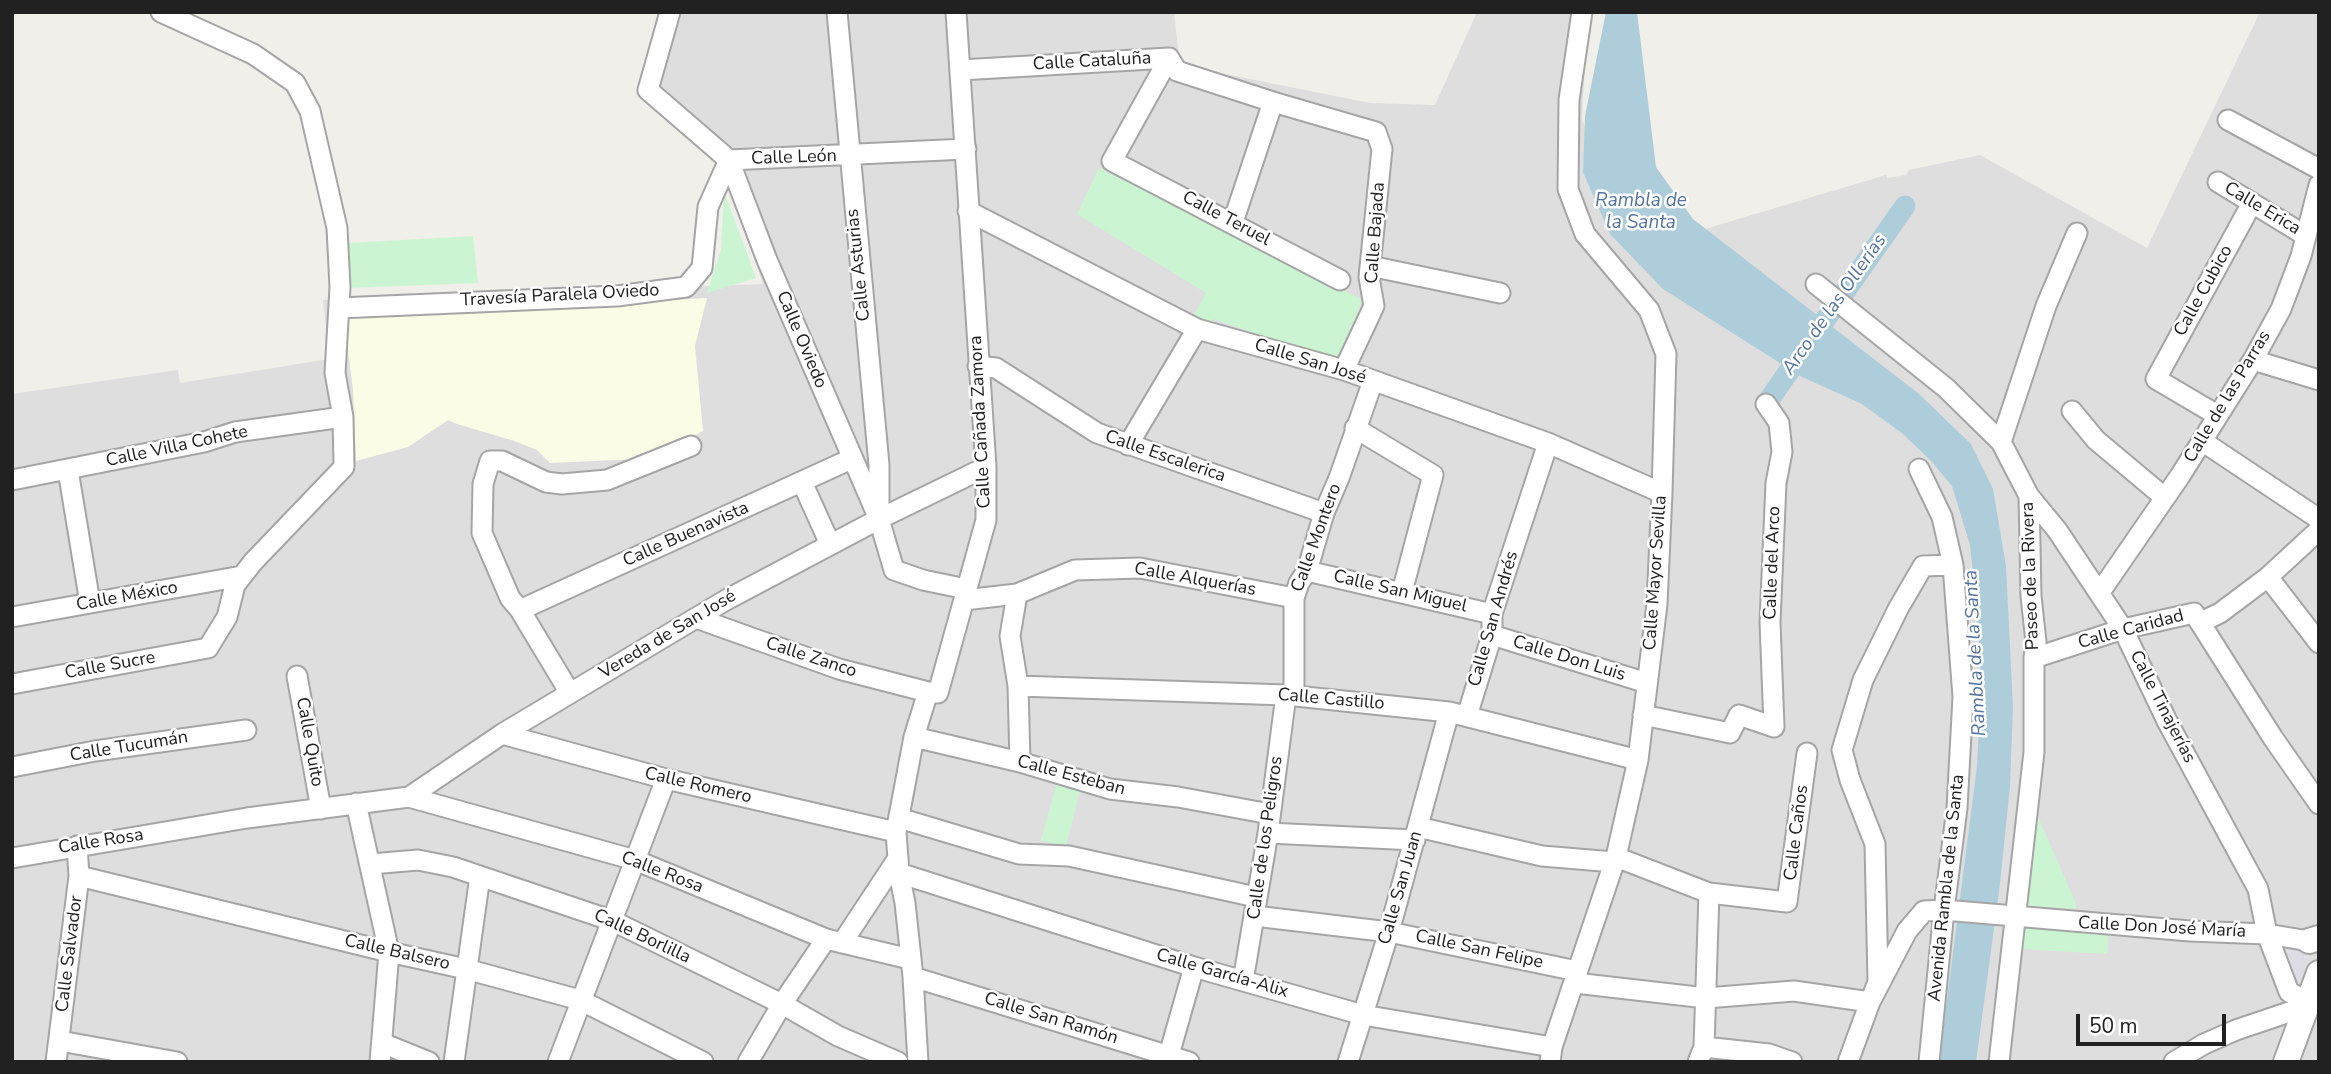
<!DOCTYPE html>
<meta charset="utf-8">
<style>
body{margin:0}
#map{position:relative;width:2331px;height:1074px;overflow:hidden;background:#f1efe9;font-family:"Nunito Sans",sans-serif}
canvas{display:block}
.frame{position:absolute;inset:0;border:14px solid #212121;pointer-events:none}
.scale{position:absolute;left:2076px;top:1014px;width:150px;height:32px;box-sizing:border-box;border:4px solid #212121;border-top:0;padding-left:9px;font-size:21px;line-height:24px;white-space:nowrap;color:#212121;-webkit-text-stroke:5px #fff;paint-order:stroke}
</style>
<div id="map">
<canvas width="2331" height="1074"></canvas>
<div class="frame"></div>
<div class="scale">50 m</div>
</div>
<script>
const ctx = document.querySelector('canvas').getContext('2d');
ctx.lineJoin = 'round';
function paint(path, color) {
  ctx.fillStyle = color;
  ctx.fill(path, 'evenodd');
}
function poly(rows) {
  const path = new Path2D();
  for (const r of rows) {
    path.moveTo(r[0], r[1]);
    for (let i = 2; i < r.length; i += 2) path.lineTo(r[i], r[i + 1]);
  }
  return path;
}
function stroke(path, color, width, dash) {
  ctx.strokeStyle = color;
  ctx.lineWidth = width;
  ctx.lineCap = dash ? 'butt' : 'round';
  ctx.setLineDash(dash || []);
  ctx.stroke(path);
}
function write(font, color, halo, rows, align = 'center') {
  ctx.font = font + ' "Nunito Sans",sans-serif';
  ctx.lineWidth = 5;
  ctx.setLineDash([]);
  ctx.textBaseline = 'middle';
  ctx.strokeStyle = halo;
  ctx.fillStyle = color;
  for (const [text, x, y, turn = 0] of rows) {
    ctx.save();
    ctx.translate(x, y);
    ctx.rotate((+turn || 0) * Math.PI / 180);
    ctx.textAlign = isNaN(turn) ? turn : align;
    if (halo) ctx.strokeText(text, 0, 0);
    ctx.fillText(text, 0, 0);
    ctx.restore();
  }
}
paint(poly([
 [664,12,1174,12,1180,65,1370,103,1435,105,1477,12,1588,12,1582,118,1593,154,1668,240,1886,175,1887,178,1906,175,1909,170,1980,155,2147,248,2260,12,2319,12,2319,1062,12,1062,12,394,178,370,180,383,329,359,323,300,763,284,720,161,642,91]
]), '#dfdede');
paint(poly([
 [707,298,695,346,703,431,685,440,659,458,550,463,537,450,514,441,454,423,448,420,408,447,356,461,353,390,344,319]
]), '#fbfce6');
paint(poly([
 [1099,168,1363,300,1335,362,1214,319,1212,323,1194,315,1206,293,1077,214],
 [724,191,756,278,707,293,721,249],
 [473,236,478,283,349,288,349,243],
 [1057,782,1080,789,1066,847,1041,840],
 [2034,808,2075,901,2076,909,2029,906,2022,901],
 [2033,925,2104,929,2108,934,2107,954,2021,949,2021,934,2025,928]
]), '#cbf5d2');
paint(poly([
 [2297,949,2305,955,2308,961,2301,985,2296,986,2282,965,2286,952]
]), '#dedde6');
paint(poly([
 [1606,12,1637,12,1656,167,1693,219,1919,394,1971,444,1993,489,2006,566,2013,706,2010,786,2000,884,1976,1062,1939,1062,1977,766,1981,683,1977,609,1970,545,1952,486,1932,462,1903,434,1862,404,1802,377,1663,289,1610,234,1583,172,1585,116]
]), '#aecdda');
stroke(poly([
 [1766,404,1905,206]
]), '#aecdda', 21);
const minor = poly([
 [670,12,648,90,729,160,966,149],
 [837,12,879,465,879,511],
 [1169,58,1112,161,1340,280],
 [960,70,1169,58,1177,71,1273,102,1376,132,1382,149,1369,277,1374,306,1344,370],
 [2228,120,2319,169],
 [729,160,767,260,879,519,894,570,923,580,966,589],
 [2218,182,2306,236],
 [968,211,1197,329,1344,370,1548,443,1662,493],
 [1233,222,1273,102],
 [1370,266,1500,293],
 [1816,284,1946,388,2001,442,2029,496,2031,596,2036,642,2034,658,2034,752,1999,1062],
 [339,308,617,296,686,287,702,268,708,207,729,160],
 [2253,360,2319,380],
 [978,366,996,368,1097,433,1324,513],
 [2072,411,2096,440,2164,497],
 [2217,415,2156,379,2252,203],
 [1355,428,1433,475,1402,592],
 [2202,441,2319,519],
 [2001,442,2046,306,2077,233],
 [1128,445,1197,329],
 [1919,469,1942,517,1953,565,1963,697,1957,808,1944,910,1929,1062],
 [68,470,90,603],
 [12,480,204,442,235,432,343,417],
 [802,482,830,544],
 [2029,496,2057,530,2123,629,2167,721,2258,889,2267,934,2289,992,2308,1002],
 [1307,571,1492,614],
 [2268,577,2319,643],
 [2100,592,2180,476,2253,360,2281,309,2301,256,2319,185],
 [1017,594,1010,636,1018,686,1020,762],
 [964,600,1017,594,1075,570,1140,568,1294,598],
 [520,610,851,459],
 [12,617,242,576],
 [696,618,839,669,928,692],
 [2201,622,2220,613,2268,577,2319,530],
 [1492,635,1647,683],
 [2034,658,2123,629,2194,613,2273,738,2319,804],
 [297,676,321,809],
 [12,684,208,648,227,617,235,585,253,562,344,467,343,417,335,373,340,287,337,228,310,111,295,83,253,54,161,12],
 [1018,686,1286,695,1449,712,1638,760],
 [570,693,520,610,510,598,482,533,483,484,490,461,502,461,546,482,562,484,607,480,691,446],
 [1643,715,1730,733,1739,715,1774,727,1770,622,1776,483,1782,452,1779,423,1766,404],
 [1467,716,1492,635,1492,614,1548,443],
 [502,734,666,779,896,832],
 [914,737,1020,762,1110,789,1178,797,1270,814],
 [12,767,95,751,246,730],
 [409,797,635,860,826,939,910,959],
 [356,803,389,952,380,1062],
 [899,818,1019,854,1069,856,1256,897],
 [1418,827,1542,856,1614,862],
 [1268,833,1415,840],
 [1616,857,1709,893,1787,902,1807,753],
 [12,858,247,818,409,797,502,734,726,600,879,519,986,467],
 [371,864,418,860,453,867,613,921,782,1004,838,1036,898,1062],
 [899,873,1194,967,1363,1015,1552,1047],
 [79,876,389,952,466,969,580,1000,703,1062],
 [1255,916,1389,932,1577,971],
 [842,943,898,858],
 [913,977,1189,1062],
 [1243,981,1268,833,1286,695,1294,691,1294,598,1299,583,1307,571,1324,513,1339,478,1373,381],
 [1575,983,1706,998,1794,991,1870,1002,1878,982,1875,844,1850,780,1842,750,1863,680,1898,609,1923,566,1953,565],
 [60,1041,177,1062],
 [382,1043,429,1062],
 [1704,1047,1769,1054,1792,1062],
 [56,1062,79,876,77,846],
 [454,1062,480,876],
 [558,1062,666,779],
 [748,1062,782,1004,826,939],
 [918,1062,913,977,905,903,899,873,896,832,914,737,928,692,938,693,986,520,986,467,956,12],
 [1167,1062,1194,967],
 [1348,1062,1389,932,1449,712],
 [1550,1062,1552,1047,1616,857,1638,760,1657,604,1662,493,1666,354,1649,310,1585,234,1568,189,1569,100,1582,12],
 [1698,1062,1704,1047,1709,893],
 [1848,1062,1870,1002,1907,931,1924,911,1944,910,2190,931,2267,934,2309,941],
 [2174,1062,2204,1044,2236,1030,2307,1006]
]);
const tertiary = poly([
 [2309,941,2319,938],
 [2286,1062,2319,973]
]);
stroke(minor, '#a5a5a5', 23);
stroke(tertiary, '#a5a5a5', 28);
stroke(minor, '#fff', 19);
stroke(tertiary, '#fff', 24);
write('18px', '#212121', '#fff', [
 ["Calle Cataluña",1092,62,-3],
 ["Calle León",794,158,-2],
 ["Calle Erica",2262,209,31],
 ["Calle Teruel",1226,219,28],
 ["Calle Bajada",1376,233,-86],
 ["Calle Asturias",859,265,-96],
 ["Calle Cubico",2204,291,-61],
 ["Travesía Paralela Oviedo",560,296,-3],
 ["Calle Oviedo",801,340,67],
 ["Calle San José",1310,362,17],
 ["Calle de las Parras",2228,397,-59],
 ["Calle Cañada Zamora",981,422,-93],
 ["Calle Villa Cohete",177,447,-12],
 ["Calle Escalerica",1165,457,19],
 ["Calle Buenavista",686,535,-24],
 ["Calle Montero",1317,538,-70],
 ["Calle del Arco",1773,563,-88],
 ["Calle Mayor Sevilla",1656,573,-86],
 ["Paseo de la Rivera",2031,576,-92],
 ["Calle Alquerías",1195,580,10],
 ["Calle San Miguel",1400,592,13],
 ["Calle México",127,597,-10],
 ["Calle San Andrés",1494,619,-74],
 ["Calle Caridad",2131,630,-15],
 ["Vereda de San José",668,635,-31],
 ["Calle Zanco",811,658,18],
 ["Calle Don Luis",1569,659,17],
 ["Calle Sucre",110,666,-10],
 ["Calle Castillo",1331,700,5],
 ["Calle Tinajerías",2162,707,63],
 ["Calle Quito",309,742,80],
 ["Calle Tucumán",129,747,-9],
 ["Calle Esteban",1071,776,15],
 ["Calle Romero",698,786,13],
 ["Calle Caños",1797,833,-83],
 ["Calle de los Peligros",1266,838,-82],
 ["Calle Rosa",101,842,-9],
 ["Calle Rosa",662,873,21],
 ["Calle San Juan",1401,888,-74],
 ["Avenida Rambla de la Santa",1947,888,-84],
 ["Calle Don José María",2162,928,3],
 ["Calle Borlilla",642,937,25],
 ["Calle San Felipe",1479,950,12],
 ["Calle Balsero",397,953,13],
 ["Calle Salvador",70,954,-83],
 ["Calle García-Alix",1222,974,16],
 ["Calle San Ramón",1051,1019,17]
]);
write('italic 19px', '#5374a1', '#fff', [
 ["Rambla de",1641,201],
 ["la Santa",1641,223],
 ["Arco de las Ollerías",1835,305,-55],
 ["Rambla de la Santa",1976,653,-93]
]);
</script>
